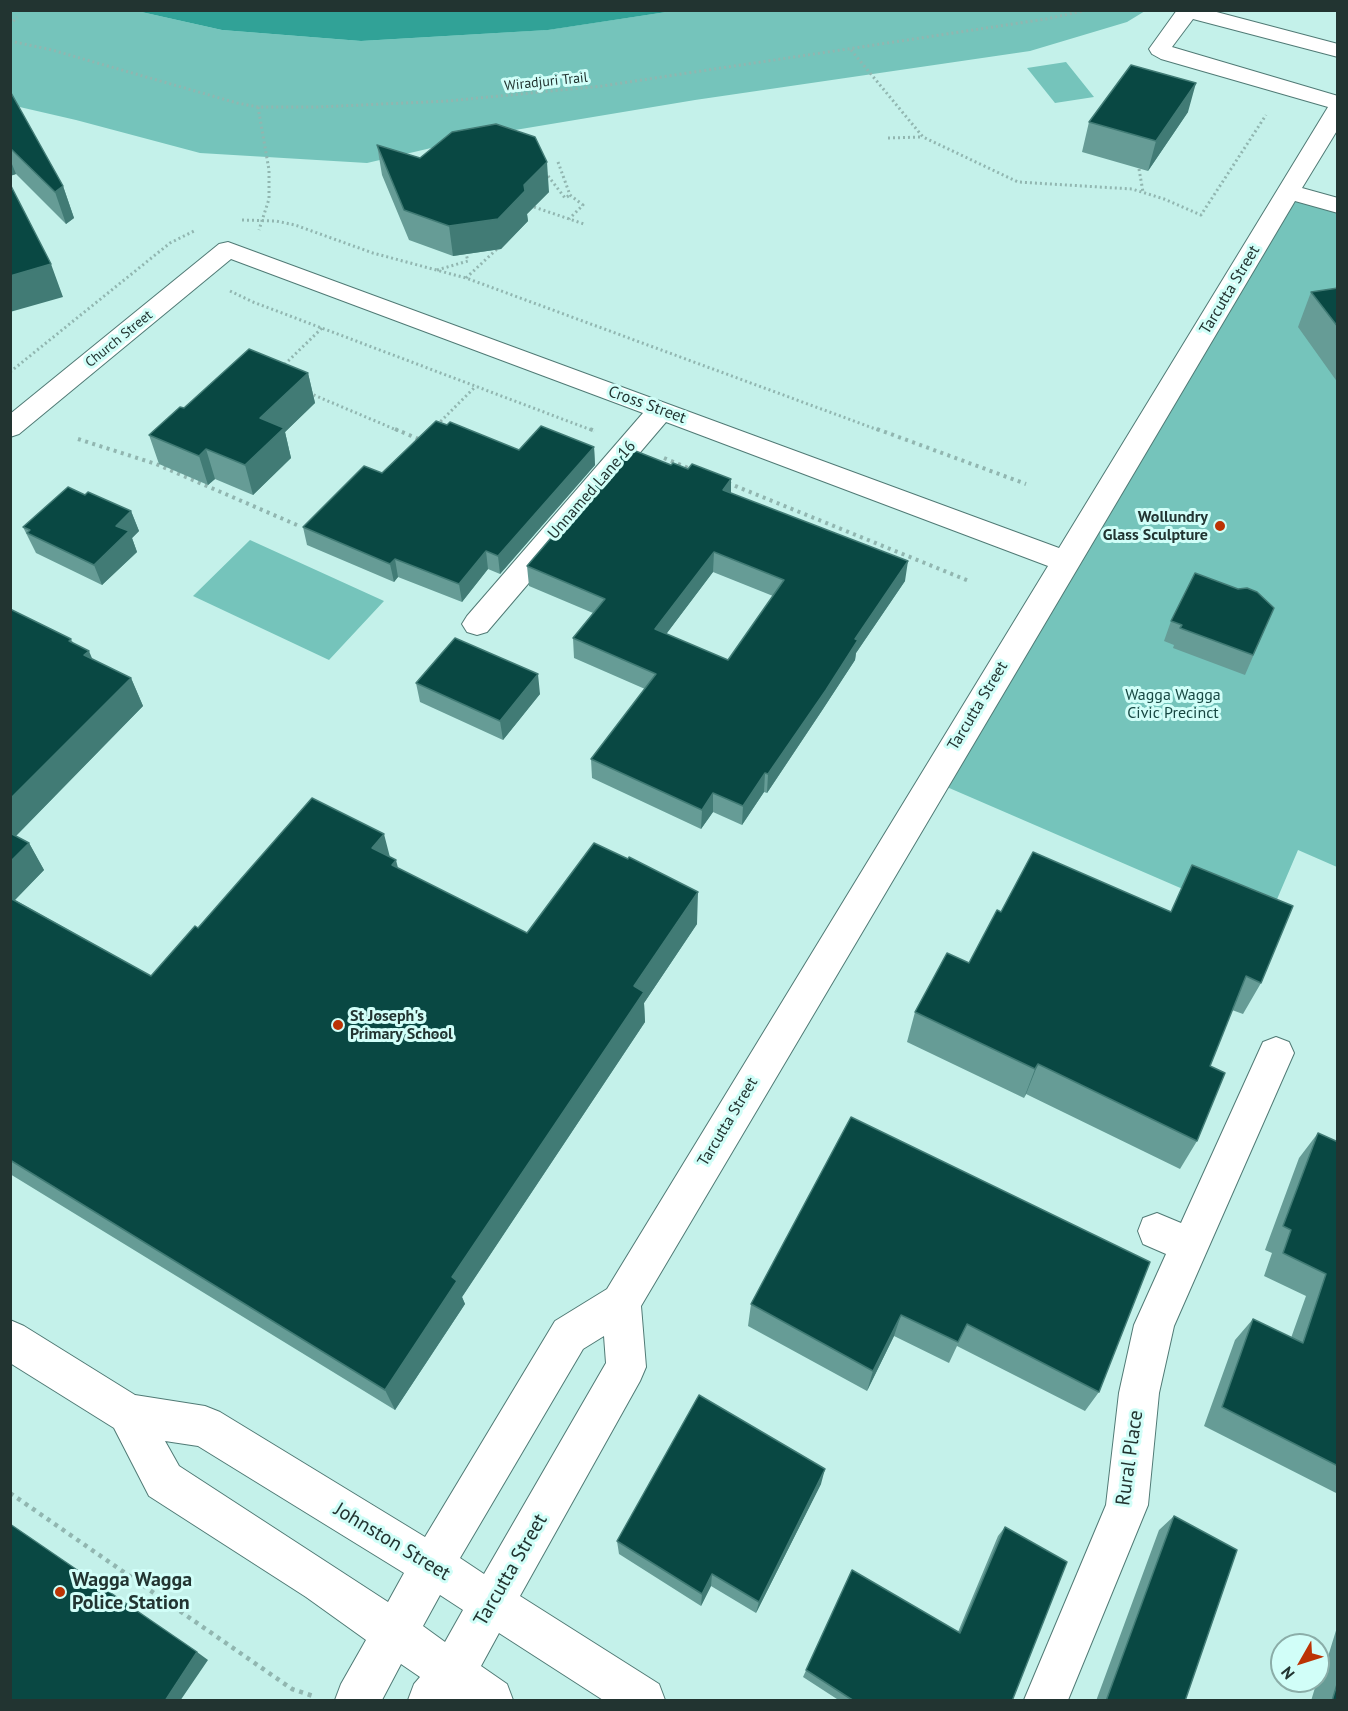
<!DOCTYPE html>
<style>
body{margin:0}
#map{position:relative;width:1348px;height:1711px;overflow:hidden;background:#c4f1ea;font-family:"PT Sans",sans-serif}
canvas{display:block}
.frame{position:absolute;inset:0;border:12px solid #223431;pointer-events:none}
.north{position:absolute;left:1270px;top:1633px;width:60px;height:60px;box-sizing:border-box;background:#d1fef8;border:2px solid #8bada8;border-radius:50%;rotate:231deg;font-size:16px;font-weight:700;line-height:24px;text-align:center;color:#223431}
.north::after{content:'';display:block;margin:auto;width:21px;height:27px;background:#bc3304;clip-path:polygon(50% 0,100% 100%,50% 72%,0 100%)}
</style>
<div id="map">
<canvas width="1348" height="1711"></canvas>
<div class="frame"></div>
<div class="north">N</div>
</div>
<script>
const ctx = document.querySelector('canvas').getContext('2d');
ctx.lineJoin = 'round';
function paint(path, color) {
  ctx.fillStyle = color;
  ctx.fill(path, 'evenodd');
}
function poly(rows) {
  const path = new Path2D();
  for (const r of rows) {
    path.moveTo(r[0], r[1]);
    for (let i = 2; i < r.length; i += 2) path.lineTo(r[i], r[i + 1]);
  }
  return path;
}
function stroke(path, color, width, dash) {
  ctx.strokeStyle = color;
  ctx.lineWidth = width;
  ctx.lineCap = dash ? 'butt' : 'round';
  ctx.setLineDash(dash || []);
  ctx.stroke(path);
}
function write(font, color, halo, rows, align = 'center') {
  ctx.font = font + ' "PT Sans",sans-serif';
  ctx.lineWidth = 6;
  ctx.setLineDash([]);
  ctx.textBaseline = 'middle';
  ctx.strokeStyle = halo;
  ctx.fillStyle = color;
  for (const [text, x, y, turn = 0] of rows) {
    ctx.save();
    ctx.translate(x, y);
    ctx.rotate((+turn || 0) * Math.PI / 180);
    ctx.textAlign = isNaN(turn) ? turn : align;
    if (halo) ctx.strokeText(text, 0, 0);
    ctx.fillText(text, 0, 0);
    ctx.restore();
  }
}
paint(poly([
 [11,11,137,11,222,30,361,41,547,30,673,11,1145,11,1127,22,1030,51,695,100,491,134,367,163,200,153,76,120,11,105],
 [1066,62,1094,97,1055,103,1027,68],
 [1289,192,1337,206,1337,867,1298,850,1266,925,933,781],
 [250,540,384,601,329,660,193,596]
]), '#75c4bb');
paint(poly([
 [137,11,137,10,673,11,548,30,361,41,222,30]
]), '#31a297');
const minor = poly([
 [1177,10,1209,10,1338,44,1338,57,1193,19,1172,47,1338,96,1338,129,1302,188,1338,198,1338,213,1295,201,641,1306,646,1367,640,1381,520,1596,659,1684,665,1700,603,1700,499,1633,481,1666,507,1684,513,1700,408,1700,414,1684,420,1677,401,1664,382,1700,335,1700,341,1684,366,1640,306,1597,149,1496,114,1428,10,1363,10,1320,24,1326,135,1395,205,1406,220,1412,425,1537,555,1321,607,1289,1048,566,666,422,487,632,477,635,467,632,462,624,467,616,643,413,231,259,19,434,10,437,10,414,219,244,228,242,1059,548,1328,107,1161,59,1152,54,1149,49,1177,10],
 [604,1336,606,1363,484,1574,460,1558,583,1349,604,1336],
 [165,1441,198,1446,404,1573,388,1602,179,1466,165,1441],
 [440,1595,463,1610,445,1642,423,1626,440,1595],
 [1276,1037,1289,1042,1294,1053,1174,1326,1159,1393,1148,1505,1068,1700,1024,1700,1106,1505,1119,1393,1134,1325,1166,1254,1143,1244,1138,1231,1143,1218,1157,1213,1181,1223,1263,1042,1276,1037]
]);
stroke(minor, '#507a75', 2);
stroke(poly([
 [10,25,17,17],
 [10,41,52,50,237,103,258,107,318,107,448,101,602,86,1046,19,1088,10],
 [851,50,923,137,1018,182,1132,189,1164,199,1201,215,1266,115],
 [258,107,269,170,269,199,259,230],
 [888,138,922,137],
 [558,162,570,195,583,205,569,219],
 [1139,169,1143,192],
 [545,172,565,198,570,195],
 [534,207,584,224],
 [242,220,276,221,295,225,373,253,466,278,881,431],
 [437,270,468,261,466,254],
 [466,278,497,249],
 [230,291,253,302,594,431],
 [281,368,322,328],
 [10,372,170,243,196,230],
 [309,393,399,431],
 [437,425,476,386]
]), '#91b6b0', 3, [2, 3]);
stroke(poly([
 [395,429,421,440],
 [590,429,595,431],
 [877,429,1026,484],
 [78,439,156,464,297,525],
 [664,458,693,470],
 [728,483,969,581]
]), '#91b6b0', 4, [3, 4.5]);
stroke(poly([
 [10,1493,292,1689,313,1696]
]), '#91b6b0', 4.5, [4, 5]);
paint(minor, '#fff');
paint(poly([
 [10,91,63,186,74,218,66,224,16,174,10,176],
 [1188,112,1148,171,1082,152,1089,122],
 [377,145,420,158,549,192,527,214,528,221,501,249,453,256,409,240,382,175],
 [1338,288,1338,383,1298,327,1311,292],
 [308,373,315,403,285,432,291,458,253,495,215,479,208,485,159,464,149,435,184,408],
 [594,447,595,465,500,574,488,569,462,602,398,577,394,582,307,545,303,527,519,450],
 [671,465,731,479,731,493,905,581,856,653,855,660,823,709,767,793,764,792,742,825,713,812,701,829,592,778,591,759,645,689,574,658,573,638,593,613,529,586,527,566],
 [713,572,773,596,728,660,666,634],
 [85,495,131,511,139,531,132,538,137,552,102,585,36,553,23,527],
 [1274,608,1245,675,1173,648,1174,645,1164,641,1171,621],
 [10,609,71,639,73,643,92,659,131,678,143,706,16,836,29,843,44,870,15,900,151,976,198,928,390,857,398,869,527,933,697,924,644,1003,645,1022,462,1297,465,1304,395,1410,10,1174],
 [416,683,540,694,503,740,420,702],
 [1033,852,1261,983,1243,1014,1232,1010,1210,1066,1197,1141,1180,1169,1026,1094,1024,1098,907,1042,915,1012,969,963,1001,912],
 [851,1117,1099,1392,1085,1411,957,1346,949,1363,894,1336,867,1391,748,1326,751,1304],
 [1318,1133,1338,1142,1338,1494,1204,1426,1235,1340,1253,1319,1291,1338,1306,1296,1264,1276,1272,1253,1265,1250,1299,1158],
 [821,1484,756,1613,711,1586,701,1606,619,1554,617,1541],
 [1174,1516,1185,1701,1096,1701,1159,1530],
 [1005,1527,1012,1701,840,1701,803,1677,852,1570,958,1632,998,1536],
 [1338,1624,1338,1701,1311,1701,1317,1681,1318,1681,1322,1665,1326,1663]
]), '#669c96');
paint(poly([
 [1196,83,1188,112,1148,171,1156,141],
 [10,159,16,174,10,176],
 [547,162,549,192,527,214,528,221,501,249,453,256,449,226,524,185],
 [63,186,74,218,66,224,55,192],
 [51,264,63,297,10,312,10,276],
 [308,373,315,403,285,432,291,458,253,495,245,465,260,418],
 [594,447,595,465,500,574,498,556],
 [206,449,215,479,208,485,199,456],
 [731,479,731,499,723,490],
 [131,511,139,531,132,538,137,552,102,585,94,565,116,526],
 [486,551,488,569,462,602,459,584],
 [714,552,713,572,655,649,655,629],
 [395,559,398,577,394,582,390,564],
 [908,561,905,581,856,653,855,660,823,709,767,793,768,774,855,639],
 [89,651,101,680,84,655],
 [538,674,540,694,503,740,500,721],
 [131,678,143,706,10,842,10,799],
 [765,773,764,792,742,825,743,806],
 [713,793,713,812,701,829,702,810],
 [384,834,392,865,396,860,404,892,372,848],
 [29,843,44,870,10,905,10,862],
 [698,892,697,924,644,1003,645,1022,462,1297,465,1304,395,1410,385,1390,452,1277,634,986],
 [1038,1064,1026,1094,1024,1098,1035,1069],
 [901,1315,894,1336,867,1391,873,1371],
 [825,1469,821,1484,756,1613,759,1602],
 [712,1574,711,1586,701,1606,702,1594],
 [197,1652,208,1660,180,1701,165,1701]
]), '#417b75');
const building = poly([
 [1131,65,1196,83,1156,141,1089,122,1131,65],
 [10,91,63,186,55,192,10,148,10,91],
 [496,124,535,137,547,162,524,185,525,191,498,219,449,226,404,210,377,145,420,158,452,132,496,124],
 [10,184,51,264,10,276,10,184],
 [1338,288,1338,327,1311,292,1338,288],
 [249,349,308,373,260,418,284,428,245,465,206,449,199,456,149,435,180,407,184,408,249,349],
 [436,421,447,425,450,422,519,450,541,426,594,447,498,556,486,551,459,584,395,559,390,564,303,527,364,466,382,473,436,421],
 [628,448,671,465,673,463,688,469,692,464,731,479,723,490,908,561,855,639,858,640,826,690,768,774,765,773,743,806,713,793,702,810,591,759,656,674,573,638,605,599,527,566,628,448],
 [714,552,784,580,728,660,655,629,714,552],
 [68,487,85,495,88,492,131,511,116,526,129,531,94,565,27,533,30,530,23,527,68,487],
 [1195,573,1238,589,1247,588,1257,592,1274,608,1253,655,1180,628,1182,625,1171,621,1195,573],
 [10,609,71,639,69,641,89,651,84,655,131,678,10,799,10,609],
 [455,638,538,674,500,721,416,683,455,638],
 [312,798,384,834,372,848,396,860,392,865,527,933,594,843,628,859,629,857,698,892,634,986,644,992,452,1277,457,1281,385,1390,10,1160,10,898,151,976,195,926,198,928,312,798],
 [10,833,29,843,10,862,10,833],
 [1033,852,1171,912,1192,865,1293,906,1261,983,1246,976,1210,1066,1225,1073,1197,1141,1038,1064,1035,1069,915,1012,947,953,969,963,997,910,1001,912,1033,852],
 [851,1117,1150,1262,1099,1392,967,1324,958,1342,901,1315,873,1371,751,1304,851,1117],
 [1318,1133,1338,1142,1338,1466,1222,1407,1253,1319,1303,1343,1326,1274,1283,1253,1291,1230,1283,1226,1318,1133],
 [699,1395,825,1469,759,1602,712,1574,702,1594,617,1541,699,1395],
 [1174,1516,1237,1550,1185,1701,1106,1701,1174,1516],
 [10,1524,197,1652,165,1701,10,1701,10,1524],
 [1005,1527,1067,1562,1012,1701,854,1701,806,1670,852,1570,960,1633,1005,1527],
 [1338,1681,1338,1701,1332,1701,1338,1681]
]);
paint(building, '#094843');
stroke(building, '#417b75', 1.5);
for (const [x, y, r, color] of [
 [1220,526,6,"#bc3304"],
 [338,1025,6,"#bc3304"],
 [60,1592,6,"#bc3304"]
]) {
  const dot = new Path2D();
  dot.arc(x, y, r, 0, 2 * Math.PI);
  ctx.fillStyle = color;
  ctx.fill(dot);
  stroke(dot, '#d1fef8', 2);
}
write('14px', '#223431', '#d1fef8', [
 ["Wiradjuri Trail",546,82,-6],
 ["Church Street",119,339,-39]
]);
write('16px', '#223431', '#d1fef8', [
 ["Tarcutta Street",1230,290,-59],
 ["Cross Street",647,405,20],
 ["Unnamed Lane 16",592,490,-49],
 ["Tarcutta Street",978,706,-59],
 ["Tarcutta Street",728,1122,-59]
]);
write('bold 16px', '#223431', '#d1fef8', [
 ["Wollundry",1208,517],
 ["Glass Sculpture",1208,535],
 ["St Joseph's",350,1016,"left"],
 ["Primary School",350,1034,"left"]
], 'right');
write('16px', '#174742', '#d1fef8', [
 ["Wagga Wagga",1173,695],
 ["Civic Precinct",1173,713]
]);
write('20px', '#223431', '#d1fef8', [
 ["Rural Place",1130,1458,-82],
 ["Johnston Street",392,1542,31],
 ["Tarcutta Street",511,1570,-60]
]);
write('bold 20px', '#223431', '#d1fef8', [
 ["Wagga Wagga",72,1580],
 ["Police Station",72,1603]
], 'left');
</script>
